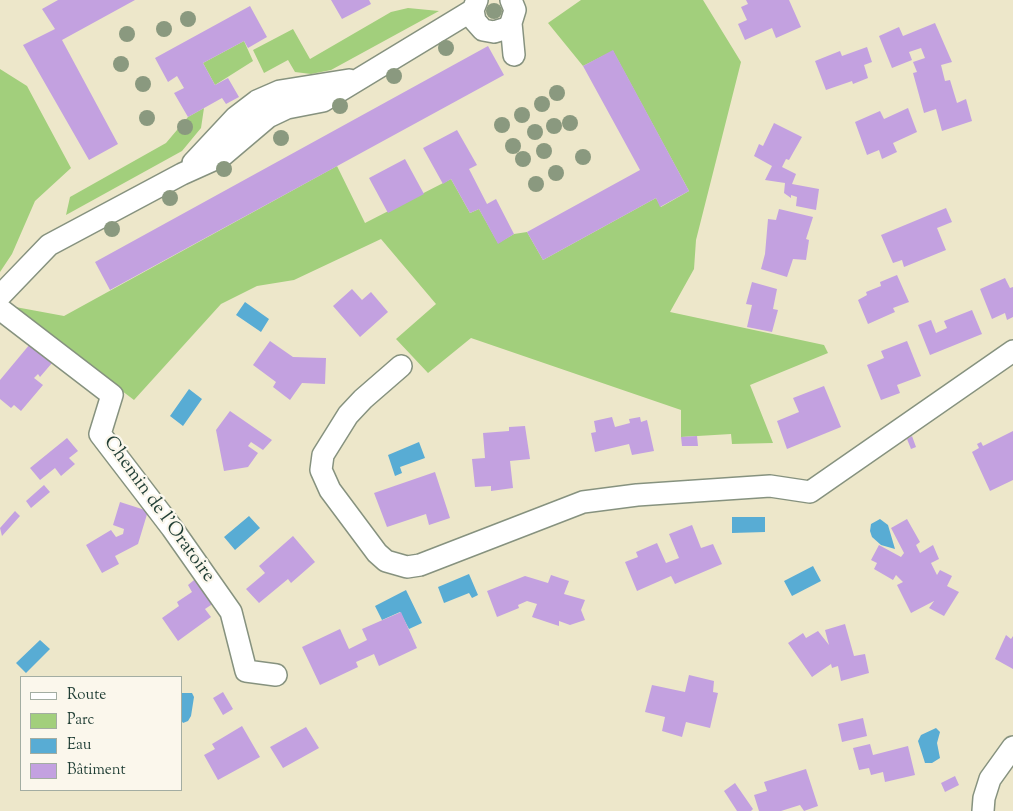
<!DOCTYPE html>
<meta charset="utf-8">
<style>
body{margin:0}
#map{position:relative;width:1013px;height:811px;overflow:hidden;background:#ede7ca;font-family:"Sorts Mill Goudy",serif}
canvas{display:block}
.legend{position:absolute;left:20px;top:676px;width:162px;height:115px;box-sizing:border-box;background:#fbf7ec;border:1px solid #a3ada2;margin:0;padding:6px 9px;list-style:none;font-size:15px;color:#1f3d34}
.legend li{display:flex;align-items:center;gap:10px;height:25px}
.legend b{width:25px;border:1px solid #a3ada2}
</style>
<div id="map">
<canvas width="1013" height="811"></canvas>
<ul class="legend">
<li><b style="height:6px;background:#fff"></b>Route</li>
<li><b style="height:14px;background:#a2cf7c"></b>Parc</li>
<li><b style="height:14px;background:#58acd4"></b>Eau</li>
<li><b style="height:14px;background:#c3a1e0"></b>Bâtiment</li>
</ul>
</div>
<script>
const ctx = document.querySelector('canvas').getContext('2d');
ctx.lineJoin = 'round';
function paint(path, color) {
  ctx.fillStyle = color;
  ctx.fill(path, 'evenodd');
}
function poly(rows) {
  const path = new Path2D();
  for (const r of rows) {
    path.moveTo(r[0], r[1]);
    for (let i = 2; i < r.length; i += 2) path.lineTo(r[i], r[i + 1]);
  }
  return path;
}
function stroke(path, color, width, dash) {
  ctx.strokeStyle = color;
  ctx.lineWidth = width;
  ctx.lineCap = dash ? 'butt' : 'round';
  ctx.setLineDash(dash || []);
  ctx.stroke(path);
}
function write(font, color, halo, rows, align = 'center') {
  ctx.font = font + ' "Sorts Mill Goudy",serif';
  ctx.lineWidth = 4.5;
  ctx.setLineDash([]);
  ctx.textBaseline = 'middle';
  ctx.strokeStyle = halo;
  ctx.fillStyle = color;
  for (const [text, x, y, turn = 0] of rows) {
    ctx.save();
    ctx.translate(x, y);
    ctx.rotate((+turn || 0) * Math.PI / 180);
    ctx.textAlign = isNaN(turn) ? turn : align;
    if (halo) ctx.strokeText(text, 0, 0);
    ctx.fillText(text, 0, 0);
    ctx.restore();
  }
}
paint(poly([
 [581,0,703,0,741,62,696,240,694,269,670,312,824,345,828,353,750,385,773,443,732,444,731,434,681,437,681,410,471,338,428,373,396,339,436,304,381,239,294,280,257,286,221,304,134,400,10,306,64,316,337,166,365,223,451,179,470,213,479,209,498,243,514,234,527,232,543,260,656,198,661,207,689,191,613,51,583,66,548,23],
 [408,8,439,11,331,70,311,74,295,72,288,60,264,73,253,50,293,29,310,59,391,12],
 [244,41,253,61,215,85,203,63],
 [0,69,27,86,71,168,35,201,12,254,0,272],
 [204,108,201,128,182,151,66,215,70,197,166,143,188,117]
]), '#a2cf7c');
paint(poly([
 [245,302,269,319,261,332,236,315],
 [189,389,202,399,183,426,170,416],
 [419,442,425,458,400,467,402,473,395,476,388,455],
 [249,516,260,528,235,550,224,537],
 [732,517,765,517,765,532,732,533],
 [880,519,888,525,895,549,881,545,872,537,870,531,871,524],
 [813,566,821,581,792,596,784,581],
 [469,574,478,595,472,598,469,593,444,603,438,587],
 [406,590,422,623,409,629,400,612,382,620,375,606],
 [40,640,50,649,26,673,16,663],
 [181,693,192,693,194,697,191,716,188,721,183,723,181,720],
 [936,728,940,732,937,743,940,758,932,763,925,763,918,741,921,735]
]), '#58acd4');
paint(poly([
 [58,0,135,0,62,40,118,144,89,160,23,45,55,29,42,9],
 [331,0,369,0,371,4,342,19],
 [746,0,789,0,801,27,776,38,772,28,745,40,738,24,747,20,741,7,748,4],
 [250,6,267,37,248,48,244,41,203,63,215,85,228,78,239,97,226,104,222,98,188,117,174,93,184,88,177,76,168,82,155,58],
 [935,23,952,62,941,65,945,81,950,80,957,103,966,99,972,121,942,131,936,109,924,113,913,73,917,72,913,62,925,58,921,48,909,52,912,60,892,68,879,36,899,27,903,36],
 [488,46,504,75,110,290,95,262],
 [867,47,872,62,864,65,868,78,853,84,852,81,826,90,815,61,840,51,842,56],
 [613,50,689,191,660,207,656,198,543,260,527,232,640,170,583,66],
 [908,108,917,132,893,143,897,152,882,159,879,150,867,155,855,122,880,111,884,119],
 [774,123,802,137,789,160,786,159,782,167,796,174,792,184,819,189,816,210,796,206,797,197,791,195,791,198,784,193,785,183,765,180,772,166,754,156,759,144,763,146],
 [457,130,477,165,469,169,487,204,496,199,514,234,498,244,479,209,470,213,451,179,443,184,423,148],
 [405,159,424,194,388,213,369,178],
 [946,208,952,222,937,228,946,250,904,267,902,260,893,263,881,235],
 [779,209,813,217,806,239,809,240,806,260,793,259,787,277,761,269,765,254,768,219,776,220],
 [897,275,909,302,893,308,895,312,868,324,858,300,867,295,866,292,881,286,880,282],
 [1005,278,1010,288,1013,287,1013,317,1007,320,1005,313,992,319,980,289],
 [752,282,777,289,773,309,778,310,772,332,747,327,752,305,746,304],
 [352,289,362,300,371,292,388,312,360,337,333,306],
 [972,310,982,334,930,355,918,325,931,320,936,333,947,328,944,321],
 [270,341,293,357,326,358,325,384,302,383,290,400,273,387,276,382,253,365],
 [907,341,921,376,897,385,900,393,881,400,867,365,884,358,881,351],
 [30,344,52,363,40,377,38,374,34,378,43,385,21,411,14,405,11,408,0,399,0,380],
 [824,386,841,427,787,449,777,421,799,412,793,398],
 [230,411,272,440,263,450,251,442,248,446,258,453,248,467,224,471,216,430],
 [612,417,615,427,630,423,629,419,640,417,641,422,647,420,654,451,632,455,629,444,595,452,591,433,596,432,594,421],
 [525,426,530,459,510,461,513,488,491,491,491,486,475,487,472,459,485,458,483,433,509,431,509,427],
 [1013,431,1013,480,990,491,972,452,979,448,977,444,981,442,983,446],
 [697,436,698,446,682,446,681,437],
 [912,436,916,447,911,449,907,439],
 [67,438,78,451,69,458,75,464,61,476,55,468,40,480,30,468],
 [435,472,450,518,429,525,426,514,387,527,374,493],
 [44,485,50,492,31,508,26,501],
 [120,502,148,511,138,544,115,556,119,564,102,573,86,545,111,530,116,537,123,534,124,529,113,525],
 [15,511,20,516,2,536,0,528],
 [907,519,920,542,916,545,920,553,933,545,939,559,931,563,937,575,940,570,952,576,947,586,959,592,944,616,929,608,934,601,911,613,897,585,903,582,896,575,893,580,874,569,877,563,871,560,879,545,901,557,904,553,891,528],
 [692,525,701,548,713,544,722,564,675,584,671,576,637,591,625,562,638,557,636,552,657,543,666,563,679,558,669,534],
 [293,536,315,562,291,583,288,579,259,603,246,589,265,573,259,566],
 [551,575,569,581,564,594,585,600,581,610,585,620,570,625,559,621,559,626,532,617,537,604,527,601,518,605,519,608,497,617,487,591,525,576,548,583],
 [199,576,217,601,205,609,211,617,178,641,162,618,179,606,177,602,192,592,188,585],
 [401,612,417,648,379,666,374,654,356,662,358,667,320,685,302,647,340,629,349,649,367,640,362,629],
 [845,624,854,656,865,654,869,673,841,681,838,666,832,668,831,664,812,677,788,643,803,633,806,638,818,631,829,645,825,630],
 [1006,635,1011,639,1013,636,1013,669,995,659],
 [689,675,714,681,713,692,718,693,710,728,686,722,682,737,662,731,665,717,645,712,652,685,685,692],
 [223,692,233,709,223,715,213,698],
 [863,718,867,736,842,742,838,724],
 [242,726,260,757,218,780,204,755,215,749,212,744],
 [306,727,319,748,283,768,270,747],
 [870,744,873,755,908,746,915,775,885,782,883,772,871,775,869,768,859,770,853,748],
 [806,769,818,806,804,811,800,805,781,811,759,811,754,795,767,791,764,782],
 [955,776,959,785,945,792,941,783],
 [735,783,753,809,751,811,737,811,724,791]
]), '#c3a1e0');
const minor = poly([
 [477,0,473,10,475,21,483,30,494,32,507,28,511,23,515,10,511,0],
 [511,23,514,55],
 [193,163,236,117,257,101,280,91,349,80],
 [0,296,49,245,182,174,222,156,268,117,287,108,323,101,473,10],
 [0,309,112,395,100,434,172,528,231,612,246,671,276,675],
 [401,366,363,399,348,415,323,455,321,470,330,490,377,553,386,561,407,567,420,565,583,502,637,495,770,486,810,492,1013,351],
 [983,811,984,798,990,779,1013,747]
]);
stroke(minor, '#86927f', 24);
stroke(minor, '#fff', 21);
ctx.fillStyle = '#8a997f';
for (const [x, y] of [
 [494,11],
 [188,19],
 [164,29],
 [127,34],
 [446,48],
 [121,64],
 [394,76],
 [143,84],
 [557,93],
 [542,104],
 [340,106],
 [522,115],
 [147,118],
 [570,123],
 [502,125],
 [554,126],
 [185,127],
 [535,132],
 [281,138],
 [513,146],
 [544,151],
 [583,157],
 [523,159],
 [224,169],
 [556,173],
 [536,184],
 [170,198],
 [112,229]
]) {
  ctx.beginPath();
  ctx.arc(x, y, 8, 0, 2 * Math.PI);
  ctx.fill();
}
write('19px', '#1f3d34', '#fbf7ec', [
 ["Chemin de l'Oratoire",158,510,54]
]);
</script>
